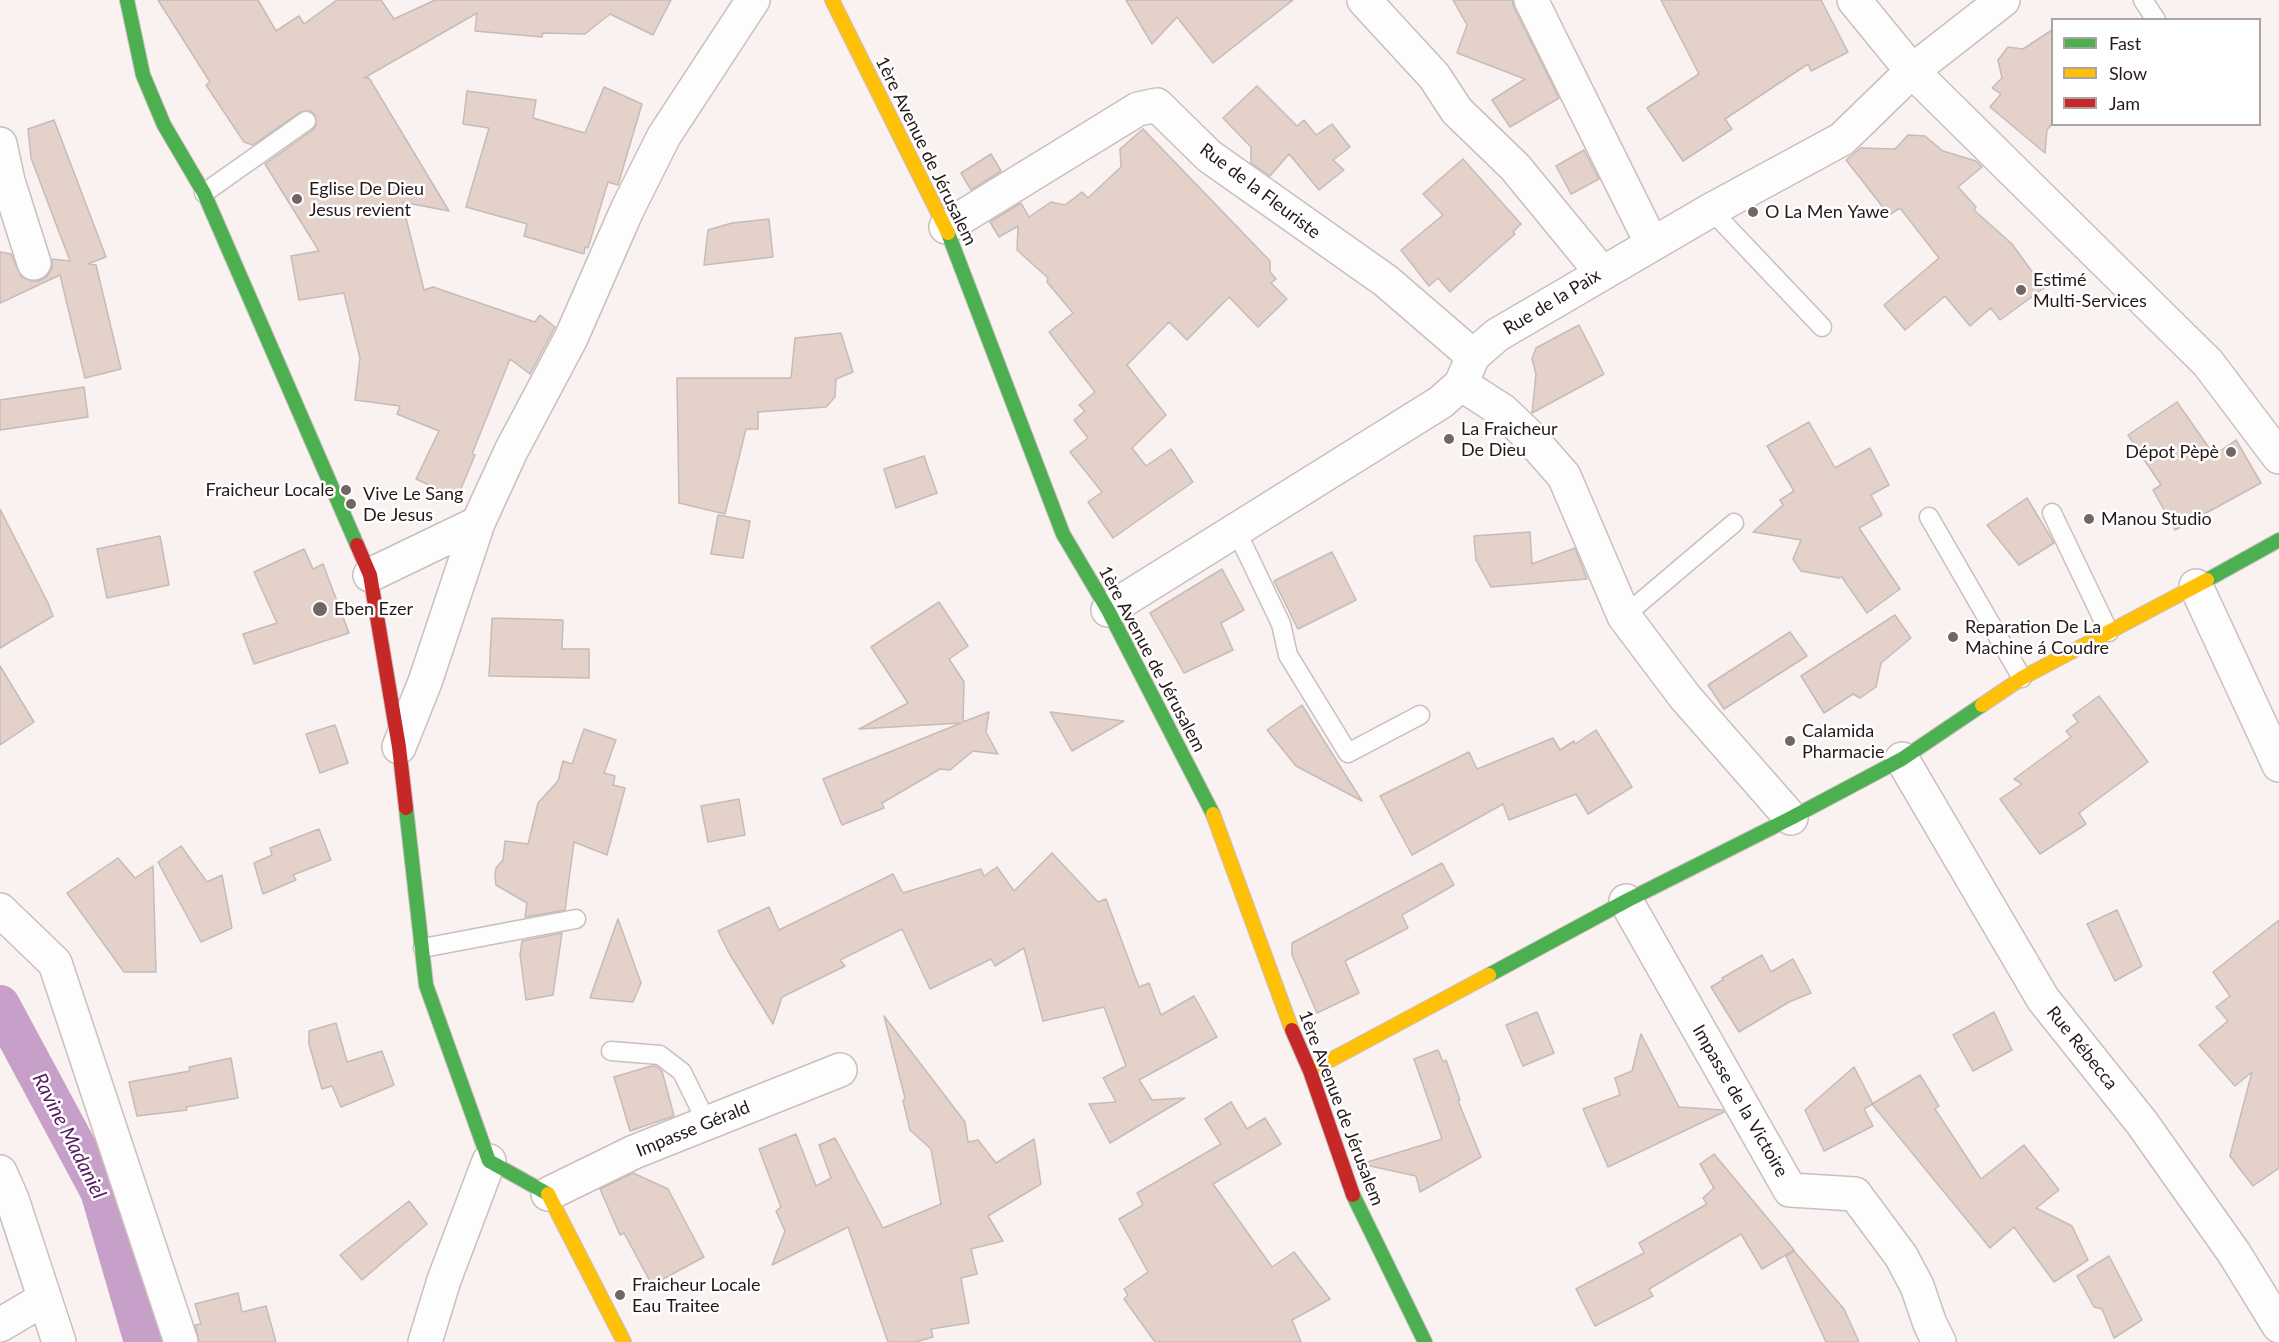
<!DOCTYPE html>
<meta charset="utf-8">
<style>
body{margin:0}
#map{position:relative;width:2279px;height:1342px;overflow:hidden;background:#faf1f1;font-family:Lato,sans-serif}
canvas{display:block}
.legend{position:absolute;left:2051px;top:18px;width:210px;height:108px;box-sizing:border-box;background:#fff;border:2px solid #a9a3a3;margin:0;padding:8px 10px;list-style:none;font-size:18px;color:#271919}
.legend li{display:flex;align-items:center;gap:12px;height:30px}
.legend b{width:30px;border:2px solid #a9a3a3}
</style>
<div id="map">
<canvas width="2279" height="1342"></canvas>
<ul class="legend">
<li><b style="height:8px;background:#4caf50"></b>Fast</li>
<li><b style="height:8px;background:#ffc107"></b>Slow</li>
<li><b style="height:8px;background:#c62828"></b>Jam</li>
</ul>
</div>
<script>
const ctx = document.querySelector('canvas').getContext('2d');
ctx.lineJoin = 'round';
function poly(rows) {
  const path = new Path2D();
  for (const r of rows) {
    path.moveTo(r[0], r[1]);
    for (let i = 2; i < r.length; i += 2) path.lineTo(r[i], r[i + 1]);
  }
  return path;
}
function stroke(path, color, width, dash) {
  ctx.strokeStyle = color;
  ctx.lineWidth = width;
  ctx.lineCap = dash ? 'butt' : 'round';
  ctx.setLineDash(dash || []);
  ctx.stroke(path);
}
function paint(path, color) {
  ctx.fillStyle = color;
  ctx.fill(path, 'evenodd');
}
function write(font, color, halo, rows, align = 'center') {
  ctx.font = font + ' Lato,sans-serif';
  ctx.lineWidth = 5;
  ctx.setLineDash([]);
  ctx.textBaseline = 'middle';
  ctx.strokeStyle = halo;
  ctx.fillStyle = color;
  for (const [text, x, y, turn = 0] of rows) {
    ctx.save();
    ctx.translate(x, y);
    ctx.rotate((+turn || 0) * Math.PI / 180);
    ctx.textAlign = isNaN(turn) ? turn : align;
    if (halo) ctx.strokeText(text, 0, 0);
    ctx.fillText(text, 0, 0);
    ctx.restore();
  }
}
stroke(poly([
 [0,1005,100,1191,144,1342]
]), '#c6a0c8', 40);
const building = poly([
 [158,0,258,0,276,31,299,16,304,24,337,0,381,0,394,19,435,0,671,0,653,35,610,14,585,34,543,33,542,37,475,31,477,13,364,78,369,78,449,211,402,202,424,290,433,287,535,322,540,315,555,327,530,374,510,359,472,454,475,455,457,498,416,479,439,431,397,414,400,406,355,400,360,358,344,293,299,300,291,256,319,251,265,164,313,130,316,125,315,115,310,111,300,112,253,145,244,142,206,85,210,82,158,0],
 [1126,0,1293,0,1213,63,1177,17,1152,44,1126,0],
 [1453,0,1512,0,1514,8,1559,98,1510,127,1492,100,1525,79,1457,53,1467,25,1453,0],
 [1661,0,1821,0,1848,52,1811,71,1808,64,1725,119,1732,129,1683,161,1647,108,1699,74,1661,0],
 [2052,30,2052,124,2047,130,2045,153,1990,107,2001,94,1992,88,2002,78,1998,60,2008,47,2023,49,2052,30],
 [1257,86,1297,126,1304,120,1316,135,1332,124,1350,147,1333,160,1344,170,1319,190,1289,154,1270,176,1251,163,1251,147,1223,118,1257,86],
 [604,87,642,104,618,185,608,182,588,248,585,247,584,254,524,236,527,224,466,207,489,128,463,124,467,91,536,100,533,118,585,133,604,87],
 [54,120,106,257,88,264,96,265,121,369,85,378,60,275,0,303,0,252,11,254,21,276,31,281,39,281,47,276,52,268,52,259,70,261,31,158,28,129,54,120],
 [1143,129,1270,261,1270,272,1276,279,1271,283,1287,299,1258,327,1229,297,1187,340,1169,322,1127,365,1166,415,1132,448,1146,466,1171,449,1193,482,1113,538,1088,502,1102,492,1070,452,1088,438,1074,420,1085,411,1079,405,1095,392,1049,332,1073,313,1047,282,1048,278,1017,250,1018,226,999,237,990,222,1021,203,1029,217,1051,202,1065,205,1082,192,1088,198,1121,167,1120,149,1143,129],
 [1908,135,1925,136,1943,151,1976,161,1982,167,1958,187,1976,207,1974,210,2012,244,2044,288,2000,320,1991,308,1970,326,1945,296,1905,330,1884,305,1939,258,1900,208,1889,215,1846,160,1861,148,1895,149,1908,135],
 [1584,150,1599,179,1571,194,1556,166,1584,150],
 [991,154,1001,171,971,190,961,173,991,154],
 [1463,159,1521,224,1513,232,1515,234,1450,292,1438,278,1429,286,1401,250,1443,215,1423,194,1463,159],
 [769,219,773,257,704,265,708,230,732,223,769,219],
 [1579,325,1604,374,1532,413,1536,374,1532,359,1536,348,1579,325],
 [841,333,853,372,836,379,835,397,826,407,758,412,758,429,746,429,725,514,679,503,677,378,791,378,795,338,841,333],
 [84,387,88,417,0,430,0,400,84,387],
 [2177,402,2214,455,2236,440,2261,483,2175,530,2153,490,2161,485,2128,435,2177,402],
 [1809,422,1835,468,1870,448,1889,485,1871,495,1882,515,1859,528,1900,589,1867,613,1841,576,1839,578,1801,571,1793,559,1801,540,1753,532,1783,505,1780,500,1794,491,1767,446,1809,422],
 [924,456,937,493,896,508,884,469,924,456],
 [2027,498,2054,543,2019,565,1987,525,2027,498],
 [0,509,48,603,53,616,0,648,0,509],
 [718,515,750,521,743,558,711,554,718,515],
 [1530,532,1532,564,1575,548,1587,579,1491,587,1476,560,1474,536,1530,532],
 [160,536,169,585,107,598,97,549,160,536],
 [304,549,313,569,323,564,349,633,254,664,243,634,277,623,254,572,304,549],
 [1332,552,1356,600,1298,629,1274,581,1332,552],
 [1222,569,1244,610,1221,623,1233,650,1184,673,1150,613,1222,569],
 [939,602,968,646,949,659,964,682,963,722,989,712,986,732,998,754,973,751,950,770,940,769,882,803,884,808,842,825,823,779,961,723,859,729,908,703,871,647,939,602],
 [1895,615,1911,638,1881,663,1876,687,1860,698,1853,694,1824,713,1801,676,1895,615],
 [492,618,563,620,562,649,589,649,589,678,489,676,492,618],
 [1790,632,1807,656,1724,709,1708,685,1790,632],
 [0,666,34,722,0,745,0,666],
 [2099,696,2148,762,2079,813,2086,824,2040,854,2000,799,2022,784,2014,779,2071,737,2066,731,2078,722,2073,715,2099,696],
 [1302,705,1321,736,1362,801,1296,766,1267,730,1302,705],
 [1050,712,1124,721,1072,751,1050,712],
 [335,725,348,763,320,773,306,734,335,725],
 [584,729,616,740,604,773,615,776,613,785,625,788,607,855,574,842,565,910,525,917,527,903,496,885,495,875,496,868,503,860,505,841,528,844,538,803,558,781,563,761,572,764,584,729],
 [1596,730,1632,787,1588,814,1576,794,1509,820,1503,804,1412,855,1380,796,1469,752,1477,769,1553,738,1560,750,1574,741,1575,744,1596,730],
 [739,799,745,835,708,842,701,806,739,799],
 [319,829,331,860,293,875,296,880,263,894,254,863,272,855,270,848,319,829],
 [181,846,207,882,222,875,232,928,201,942,158,862,181,846],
 [1052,853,1098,902,1106,899,1139,987,1149,983,1161,1015,1194,996,1217,1037,1139,1080,1152,1100,1185,1098,1110,1143,1089,1104,1116,1102,1103,1078,1126,1066,1104,1007,1043,1021,1024,948,995,966,991,959,930,989,902,929,840,960,845,966,782,997,773,1024,729,953,718,931,769,907,779,930,893,874,903,893,981,869,984,876,997,867,1014,891,1052,853],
 [118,858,135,878,153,866,156,972,124,972,67,893,118,858],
 [1442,863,1454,885,1402,915,1408,928,1345,961,1359,993,1317,1013,1292,955,1292,943,1442,863],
 [2117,910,2142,966,2115,981,2087,924,2117,910],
 [618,919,641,983,633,1002,590,998,618,919],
 [2279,920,2279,1168,2253,1186,2230,1156,2252,1072,2235,1086,2199,1045,2228,1021,2216,1007,2230,996,2213,972,2279,920],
 [562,933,553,995,526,1000,520,955,522,941,562,933],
 [1762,955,1771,972,1793,959,1811,993,1789,1002,1739,1032,1711,987,1723,980,1722,978,1762,955],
 [1537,1012,1554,1053,1523,1066,1506,1025,1537,1012],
 [1994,1012,2012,1050,1973,1071,1953,1035,1994,1012],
 [884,1016,965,1122,968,1142,978,1140,996,1163,1034,1139,1041,1184,988,1216,1003,1241,971,1249,977,1274,961,1278,969,1323,931,1329,933,1337,916,1342,888,1342,848,1227,772,1265,785,1231,776,1211,781,1207,759,1149,796,1134,816,1186,831,1178,819,1145,835,1138,883,1228,941,1204,931,1149,910,1130,903,1101,905,1098,884,1016],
 [336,1023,347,1062,382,1051,394,1085,341,1107,332,1086,322,1089,309,1044,309,1031,336,1023],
 [1641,1034,1679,1107,1723,1110,1724,1112,1608,1167,1583,1109,1620,1095,1615,1078,1632,1071,1641,1034],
 [1438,1050,1443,1062,1446,1060,1460,1100,1458,1101,1481,1157,1420,1192,1416,1176,1361,1164,1442,1139,1414,1059,1438,1050],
 [231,1058,238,1098,186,1107,187,1110,137,1116,129,1082,190,1071,189,1067,231,1058],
 [651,1066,656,1066,662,1071,674,1116,630,1131,614,1077,651,1066],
 [1854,1067,1873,1104,1864,1109,1873,1126,1824,1151,1805,1110,1854,1067],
 [1920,1075,1939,1106,1935,1109,1981,1179,2024,1145,2059,1190,2036,1208,2072,1226,2088,1260,2054,1282,2014,1227,1990,1248,1872,1104,1920,1075],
 [1231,1102,1247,1129,1265,1118,1281,1144,1213,1184,1272,1267,1294,1252,1330,1299,1292,1320,1301,1342,1155,1342,1124,1299,1128,1295,1124,1289,1148,1272,1119,1219,1143,1205,1137,1193,1221,1144,1205,1119,1231,1102],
 [1714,1154,1794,1250,1762,1269,1741,1234,1649,1289,1653,1296,1595,1326,1576,1289,1644,1253,1639,1243,1707,1204,1703,1198,1714,1188,1700,1164,1714,1154],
 [633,1173,668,1189,704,1257,652,1285,624,1233,620,1235,600,1189,633,1173],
 [409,1201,427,1224,362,1280,340,1255,409,1201],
 [1794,1251,1844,1309,1859,1342,1826,1342,1786,1256,1794,1251],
 [2109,1256,2142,1320,2114,1338,2102,1309,2094,1307,2077,1276,2109,1256],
 [238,1293,242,1312,266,1306,276,1342,199,1342,195,1325,201,1324,195,1304,238,1293]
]);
paint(building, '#e4d2ca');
stroke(building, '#c5bbb8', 1.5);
const lane = poly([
 [2143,0,2156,20],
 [204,193,306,121],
 [1711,210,1822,327],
 [2052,513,2109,632],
 [1929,517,2022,678],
 [1236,530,1281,624,1288,655,1348,753,1420,715],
 [1624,616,1734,523],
 [423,948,576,919],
 [611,1051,660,1055,682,1072,707,1123]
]);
const street = poly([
 [1364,0,1434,76,1457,111,1515,167,1602,273],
 [1531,0,1652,244],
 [1854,0,1912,71,2208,363,2279,457],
 [0,144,8,181,34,263],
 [946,227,1138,109,1157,105,1209,156,1386,281,1473,356],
 [1461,384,1503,411,1528,435,1564,476,1624,616,1685,697,1791,818],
 [370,575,478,523,511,451,571,338,627,210,664,136,753,0],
 [2196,586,2279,765],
 [1108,610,1441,402,1461,384,1473,356,1497,335,1711,210,1842,139,1912,71,2003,0],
 [399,747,425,682,478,523],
 [1902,759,2043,999,2142,1123,2234,1253,2279,1326],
 [1626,901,1790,1190,1855,1194,1901,1256,1917,1286,1930,1324,1939,1342],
 [0,910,55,963,181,1342],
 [0,1172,12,1199,59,1342],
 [548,1194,634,1152,840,1070],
 [0,1325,44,1299],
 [425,1342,444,1280,489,1161]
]);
const fast = poly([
 [127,0,143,75,164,125,204,193,357,545],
 [948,233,1063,534,1108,610,1213,814],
 [2207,580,2279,540],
 [406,808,426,985,489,1161,548,1194],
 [1489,975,1626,901,1791,818,1902,759,1982,705],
 [1353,1195,1425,1342]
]);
const slow = poly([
 [832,0,948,233],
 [1982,705,2022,678,2207,580],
 [1213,814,1292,1030],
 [1310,1071,1489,975],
 [548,1194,624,1342]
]);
const jam = poly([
 [357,545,370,575,399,747,406,808],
 [1292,1030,1310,1071,1353,1195]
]);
stroke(lane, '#cabebe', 21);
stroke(street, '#cabebe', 36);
stroke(fast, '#cabebe', 16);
stroke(slow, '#cabebe', 16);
stroke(jam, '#cabebe', 16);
stroke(lane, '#fefdfd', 18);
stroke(street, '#fefdfd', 33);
stroke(fast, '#4caf50', 14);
stroke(slow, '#ffc107', 14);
stroke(jam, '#c62828', 14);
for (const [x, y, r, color] of [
 [297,199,6,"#716565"],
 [1753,212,6,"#716565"],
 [2021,290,6,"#716565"],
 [1449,439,6,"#716565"],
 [2231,452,6,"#716565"],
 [346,490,6,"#716565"],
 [351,504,6,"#716565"],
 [2089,519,6,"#716565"],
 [320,609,8,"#716565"],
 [1953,637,6,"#716565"],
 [1790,741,6,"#716565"],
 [620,1295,6,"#716565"]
]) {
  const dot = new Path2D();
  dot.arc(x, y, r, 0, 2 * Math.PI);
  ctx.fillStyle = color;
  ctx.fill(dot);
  stroke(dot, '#fff', 2);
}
write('18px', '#271919', '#fff', [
 ["1ère Avenue de Jérusalem",926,151,64],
 ["Rue de la Fleuriste",1260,191,37],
 ["Rue de la Paix",1552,302,-31],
 ["1ère Avenue de Jérusalem",1152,659,62],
 ["Rue Rébecca",2082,1048,51],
 ["Impasse de la Victoire",1740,1101,60],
 ["1ère Avenue de Jérusalem",1341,1108,69],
 ["Impasse Gérald",693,1129,-22]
]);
write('18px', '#271919', '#fff', [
 ["Eglise De Dieu",309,189],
 ["Jesus revient",309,210],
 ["O La Men Yawe",1765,212],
 ["Estimé",2033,280],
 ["Multi-Services",2033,301],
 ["La Fraicheur",1461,429],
 ["De Dieu",1461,450],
 ["Dépot Pèpè",2219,452,"right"],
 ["Fraicheur Locale",334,490,"right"],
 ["Vive Le Sang",363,494],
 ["De Jesus",363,515],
 ["Manou Studio",2101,519],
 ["Eben Ezer",334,609],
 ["Reparation De La",1965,627],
 ["Machine á Coudre",1965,648],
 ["Calamida",1802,731],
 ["Pharmacie",1802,752],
 ["Fraicheur Locale",632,1285],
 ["Eau Traitee",632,1306]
], 'left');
write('italic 20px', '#571960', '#fff', [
 ["Ravine Madaniel",69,1136,63]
]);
</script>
